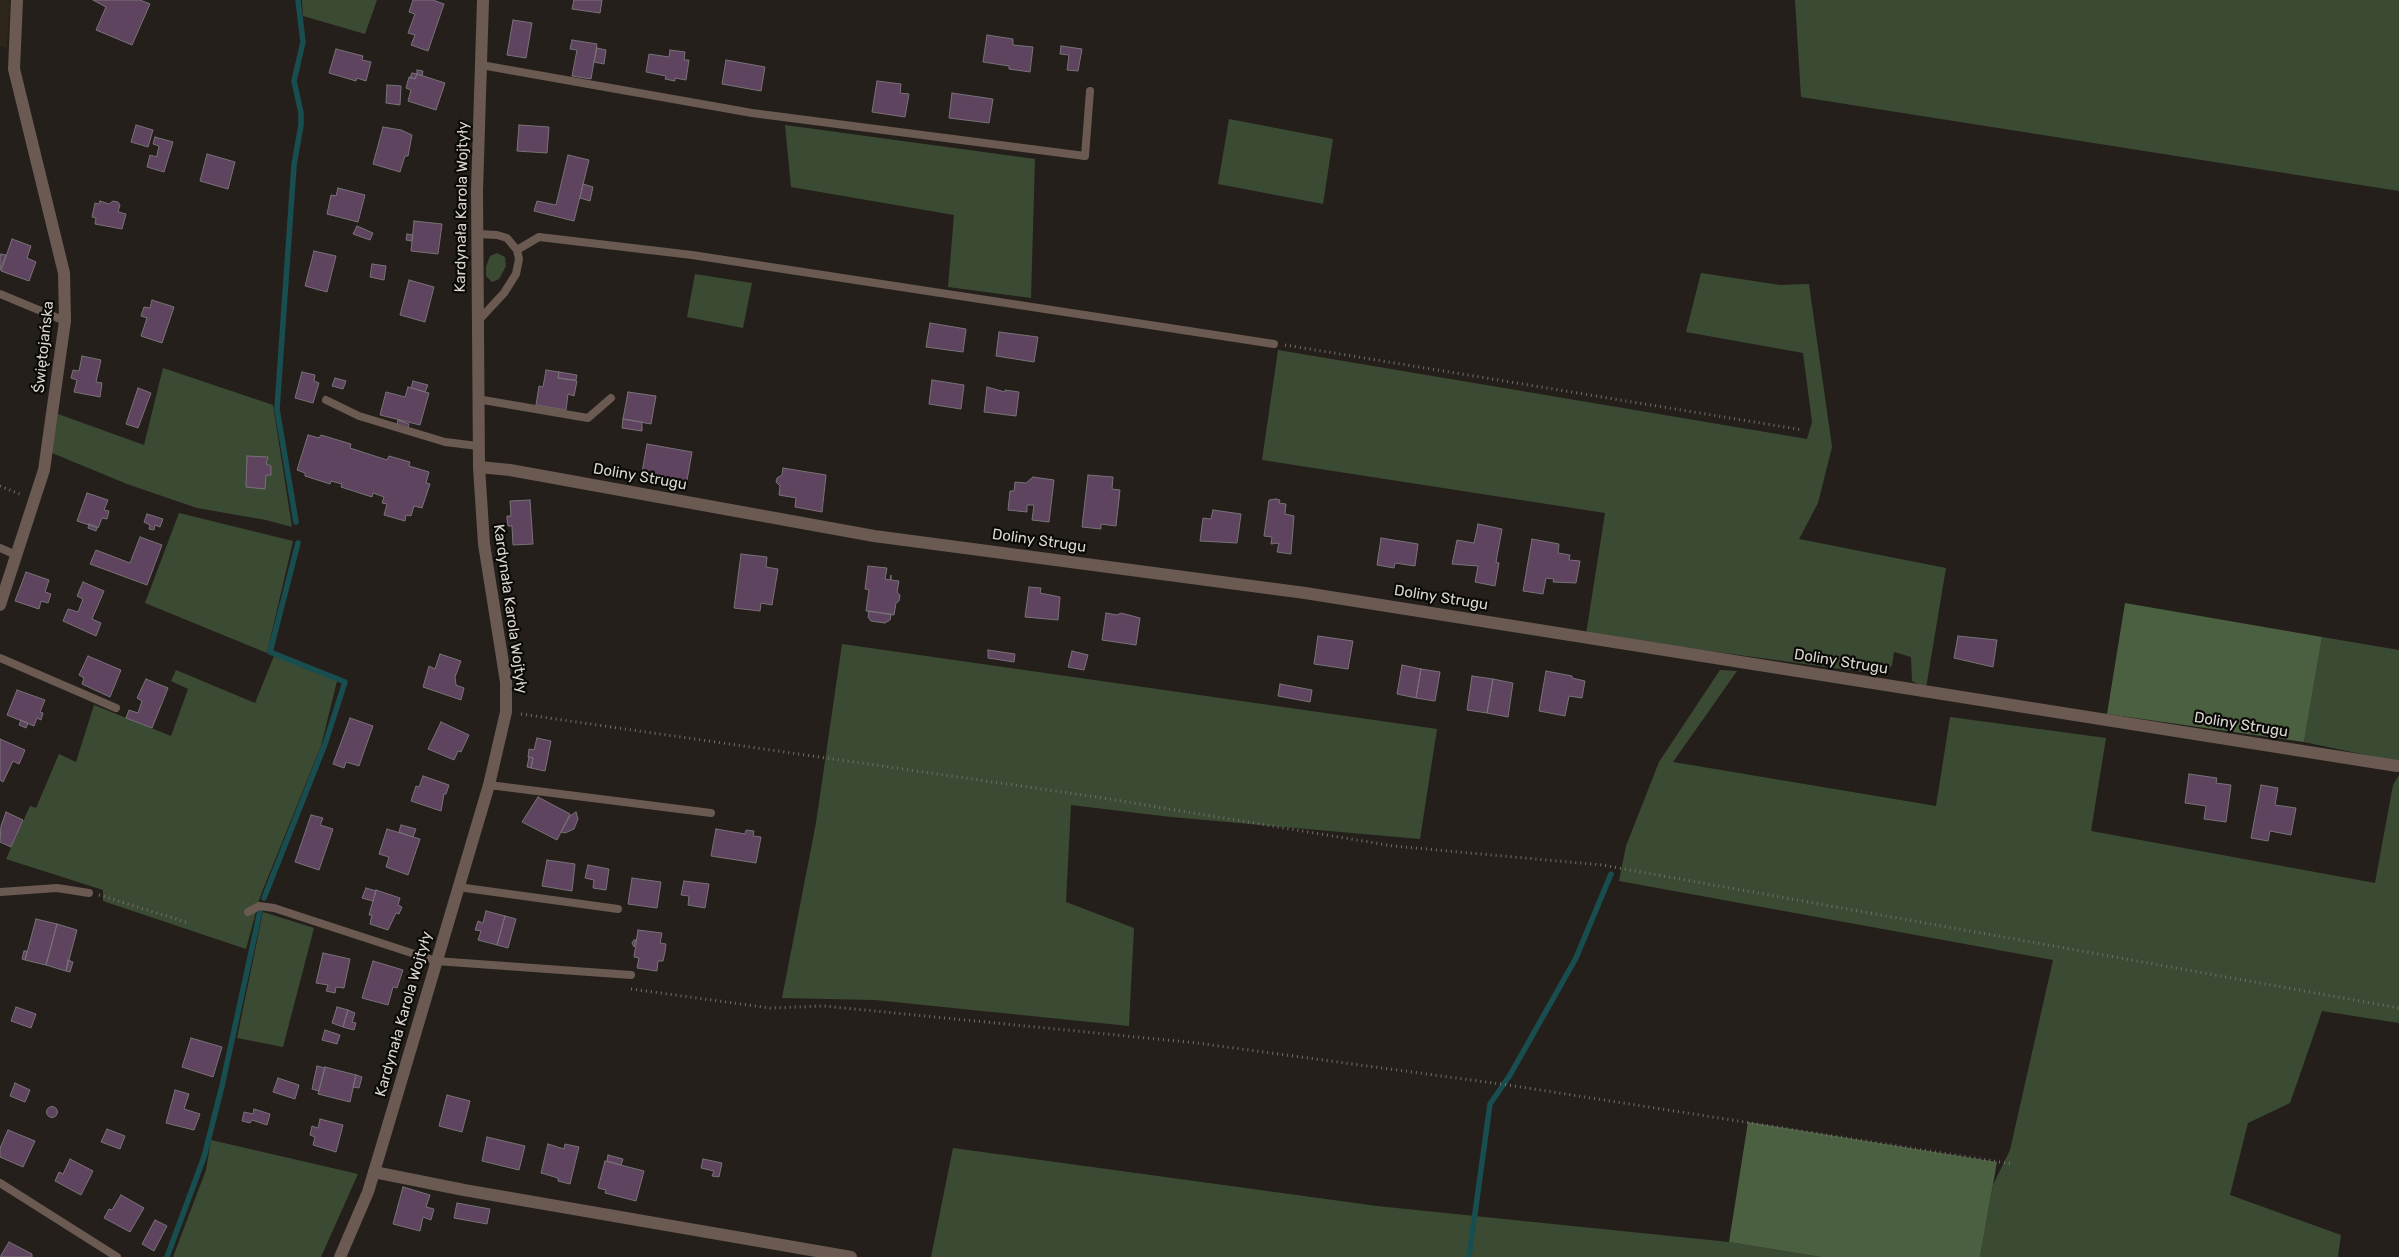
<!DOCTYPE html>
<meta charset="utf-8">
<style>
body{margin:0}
canvas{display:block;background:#241f1a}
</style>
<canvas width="2399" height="1257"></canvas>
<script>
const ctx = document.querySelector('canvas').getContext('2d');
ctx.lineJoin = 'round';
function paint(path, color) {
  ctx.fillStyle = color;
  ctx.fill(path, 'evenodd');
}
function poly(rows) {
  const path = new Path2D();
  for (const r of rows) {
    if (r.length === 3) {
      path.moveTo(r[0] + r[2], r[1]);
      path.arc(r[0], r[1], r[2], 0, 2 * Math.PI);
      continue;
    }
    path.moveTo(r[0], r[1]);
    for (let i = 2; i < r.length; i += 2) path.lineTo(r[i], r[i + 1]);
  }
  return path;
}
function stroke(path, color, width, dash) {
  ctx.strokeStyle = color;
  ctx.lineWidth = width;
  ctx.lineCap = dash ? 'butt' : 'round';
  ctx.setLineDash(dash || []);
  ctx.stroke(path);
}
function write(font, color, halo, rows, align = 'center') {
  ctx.font = font + ' Rubik,sans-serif';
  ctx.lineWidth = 4.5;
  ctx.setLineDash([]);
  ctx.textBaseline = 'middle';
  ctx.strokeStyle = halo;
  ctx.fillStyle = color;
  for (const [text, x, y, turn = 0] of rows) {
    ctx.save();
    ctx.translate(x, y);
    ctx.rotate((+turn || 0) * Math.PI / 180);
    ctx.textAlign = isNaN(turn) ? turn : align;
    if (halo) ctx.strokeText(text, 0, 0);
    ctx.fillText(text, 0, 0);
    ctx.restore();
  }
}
paint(poly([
 [0,0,10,0,7,48,0,46]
]), '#2e251b');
paint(poly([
 [302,0,377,0,365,34,303,16],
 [1795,0,2399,0,2399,191,1801,97],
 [1229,119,1333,139,1323,204,1218,184],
 [785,125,1035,159,1031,298,948,287,954,215,791,187],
 [497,253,505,257,506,266,499,279,492,282,486,276,486,267,490,256],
 [1701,273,1780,285,1809,284,1832,447,1818,503,1799,539,1946,568,1926,688,1912,681,1911,657,1894,652,1892,665,1885,675,1586,634,1605,513,1262,460,1278,350,1807,439,1812,422,1803,353,1686,332],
 [695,274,752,283,743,328,687,317],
 [163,368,273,405,292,527,266,520,197,508,127,484,52,453,58,414,144,445],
 [179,513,293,541,267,653,145,603],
 [2322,637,2399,650,2399,762,2304,742],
 [842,644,1437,729,1420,839,1171,817,1071,805,1066,902,1134,928,1129,1026,875,1000,782,998,816,823],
 [274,656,337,681,321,746,260,897,246,949,103,901,103,890,6,859,30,806,36,808,59,754,76,762,94,705,171,736,188,689,171,681,176,670,255,703],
 [1720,670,1737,671,1673,762,1936,806,1950,717,2106,738,2091,831,2375,883,2393,785,2399,775,2399,1023,2322,1011,2290,1103,2248,1123,2230,1195,2341,1235,2338,1257,1980,1257,1993,1185,2010,1150,2053,960,1619,881,1626,846,1659,762],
 [263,912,314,928,283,1047,237,1038],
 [211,1140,358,1174,321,1257,173,1257,206,1170],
 [953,1148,1377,1206,1729,1242,1821,1257,931,1257]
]), '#3b4b33');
paint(poly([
 [2125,603,2322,637,2304,742,2107,714],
 [1748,1122,1997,1162,1980,1257,1821,1257,1729,1242]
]), '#4b6041');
stroke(poly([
 [296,522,277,409,294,165,301,125,301,113,294,81,303,42,298,0],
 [264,898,325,744,345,682,270,652,298,543],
 [167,1257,204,1157,222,1086,260,911],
 [1469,1257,1490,1104,1510,1075,1576,958,1611,874]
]), '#194e51', 5.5);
const building = poly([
 [93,0,140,0,150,4,132,45,96,30,106,7,93,0],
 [413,0,433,0,444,4,428,51,411,45,415,35,408,33,415,14,409,12,413,0],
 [574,0,602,0,600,13,572,9,574,0],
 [513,20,532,23,526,58,507,55,513,20],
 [987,35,1013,39,1013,45,1033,47,1030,72,1009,69,1009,66,983,62,987,35],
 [572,40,597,44,591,79,572,76,577,50,570,49,572,40],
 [1061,46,1082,49,1078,71,1067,70,1069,55,1060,54,1061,46],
 [597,48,606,50,604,64,594,62,597,48],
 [336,49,363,56,362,60,371,62,366,81,357,78,356,81,329,73,336,49],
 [670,50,685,52,684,60,689,60,686,80,675,78,675,81,665,79,666,76,646,72,649,54,669,57,670,50],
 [726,60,765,67,761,91,722,84,726,60],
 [417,70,423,71,422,76,417,74,417,70],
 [412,73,417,74,415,79,410,78,412,73],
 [417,74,445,83,436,110,408,101,411,90,406,88,409,77,415,79,417,74],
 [877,81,901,84,900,93,909,94,905,117,872,112,877,81],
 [387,85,401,86,400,105,386,103,387,85],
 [952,93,993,99,989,123,949,118,952,93],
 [136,125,153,130,148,147,131,142,136,125],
 [519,125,549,127,547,153,517,151,519,125],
 [383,127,401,130,412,135,408,156,405,156,400,172,373,164,383,127],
 [155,137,173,142,164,172,147,167,150,155,157,157,157,155,159,146,153,144,155,137],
 [207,154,235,162,228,189,200,181,207,154],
 [568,155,589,160,574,221,534,211,537,201,556,205,568,155],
 [583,184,593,187,590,201,580,198,583,184],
 [338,188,365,195,358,222,327,214,331,195,336,196,338,188],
 [100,201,109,204,113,201,118,202,120,205,118,212,126,214,122,229,95,224,96,218,92,217,95,203,99,204,100,201],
 [414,221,442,224,438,254,411,251,414,221],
 [357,226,373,233,370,240,353,234,357,226],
 [407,234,413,235,412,241,406,240,407,234],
 [12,239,31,246,27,258,36,262,29,281,1,271,12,239],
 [314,251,336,256,327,292,305,286,314,251],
 [1,254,6,255,0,270,0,257,1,254],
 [372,264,386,266,384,280,370,277,372,264],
 [409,280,434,287,425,322,400,315,409,280],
 [152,300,174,307,162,343,141,336,147,318,141,316,144,307,150,308,152,300],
 [930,323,966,329,963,352,926,347,930,323],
 [999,332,1038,337,1034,362,996,356,999,332],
 [82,356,101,360,96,382,102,383,100,397,74,392,77,380,71,378,73,370,79,371,82,356],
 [546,370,559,372,558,378,577,381,574,396,568,394,566,410,536,405,539,386,543,387,546,370],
 [302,372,315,375,314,381,319,383,313,403,295,398,302,372],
 [559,372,577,375,576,380,558,378,559,372],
 [335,378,346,381,343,389,332,386,335,378],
 [932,380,964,385,961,409,929,404,932,380],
 [413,381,428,385,425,392,411,388,413,381],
 [408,387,429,393,420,425,380,415,386,392,405,397,408,387],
 [987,387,1005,392,1005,390,1019,392,1016,416,984,412,987,387],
 [138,388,151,393,138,428,126,424,138,388],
 [628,392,656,396,651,424,623,419,628,392],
 [623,419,642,422,642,431,622,428,623,419],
 [398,420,409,424,408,428,397,426,398,420],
 [308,435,319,438,321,435,351,444,350,448,387,460,389,456,410,462,409,466,429,472,426,483,430,484,422,508,414,506,411,516,406,515,405,521,384,515,387,504,382,503,384,497,373,493,372,497,341,487,342,484,331,481,330,484,305,476,305,473,297,470,308,435],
 [647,444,692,452,686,486,641,478,647,444],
 [247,456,268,457,266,464,271,466,271,475,266,475,265,489,246,487,247,456],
 [783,468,826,475,822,512,795,507,796,498,779,495,780,486,776,482,777,478,782,475,783,468],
 [1088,475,1113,477,1112,489,1120,490,1116,526,1101,524,1101,529,1082,527,1088,475],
 [1033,477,1054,480,1049,522,1032,520,1034,505,1027,505,1027,512,1008,510,1010,491,1014,491,1015,482,1026,483,1033,477],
 [87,493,108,500,104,510,109,511,107,519,102,518,98,528,77,521,87,493],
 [1276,499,1280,500,1279,503,1286,504,1285,514,1294,516,1291,554,1277,552,1279,543,1271,544,1272,537,1264,536,1269,500,1276,499],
 [530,500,533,544,513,545,512,526,508,526,507,519,507,516,511,516,510,501,530,500],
 [1213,510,1241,514,1237,543,1200,541,1203,518,1211,519,1213,510],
 [147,514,163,519,160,527,155,525,154,530,149,529,150,525,144,522,147,514],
 [89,524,97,527,96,531,88,528,89,524],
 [1478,524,1502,529,1496,562,1499,563,1495,586,1475,582,1478,566,1452,564,1457,540,1474,543,1478,524],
 [140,537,162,545,147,585,90,564,96,550,130,563,140,537],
 [1381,538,1418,544,1415,566,1395,563,1394,568,1377,565,1381,538],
 [1532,539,1559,544,1558,553,1570,555,1569,560,1580,561,1576,583,1553,582,1554,579,1546,578,1543,594,1523,591,1532,539],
 [741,554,767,557,766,567,778,569,772,605,761,603,760,611,734,608,741,554],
 [868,566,887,568,885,579,890,580,891,575,891,580,899,581,897,592,900,595,899,601,896,603,894,615,866,611,869,590,865,589,868,566],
 [26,572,49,580,45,592,51,594,48,603,41,601,39,609,15,601,26,572],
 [83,582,104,591,92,619,101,623,96,636,63,621,68,609,78,612,83,599,77,596,83,582],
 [1029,587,1041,588,1040,593,1060,597,1058,620,1025,617,1029,587],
 [869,611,891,614,890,620,885,623,871,621,868,617,869,611],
 [1106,613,1117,615,1121,613,1140,618,1136,645,1102,640,1106,613],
 [1318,636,1353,641,1348,669,1314,664,1318,636],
 [1958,636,1997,640,1993,667,1954,658,1958,636],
 [988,650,1015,654,1014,662,988,658,988,650],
 [1072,651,1088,655,1084,670,1068,667,1072,651],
 [440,654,461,661,455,677,456,685,464,688,461,700,423,687,429,666,435,669,440,654],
 [88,656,121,670,110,697,82,684,84,678,79,675,88,656],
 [1402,665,1421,669,1416,698,1397,694,1402,665],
 [1421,669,1440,672,1435,701,1416,698,1421,669],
 [1546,671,1572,676,1572,678,1585,681,1582,698,1569,696,1565,716,1539,711,1546,671],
 [1472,676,1493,679,1487,713,1467,710,1472,676],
 [146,679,168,688,152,728,126,718,129,710,138,713,142,701,137,698,146,679],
 [1493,679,1513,683,1508,717,1487,713,1493,679],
 [1280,684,1312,690,1310,702,1278,696,1280,684],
 [17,690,45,700,40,712,43,713,41,720,37,718,34,726,7,715,17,690],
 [350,718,373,726,359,766,346,762,344,768,333,764,350,718],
 [21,720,28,723,26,728,19,725,21,720],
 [441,722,469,735,461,752,458,751,454,760,428,749,441,722],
 [537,738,551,741,545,771,531,768,533,758,528,757,529,749,534,750,537,738],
 [0,739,25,750,19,764,13,761,3,782,0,780,0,739],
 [529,757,533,758,531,768,527,767,529,757],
 [2189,774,2217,778,2216,783,2231,785,2226,822,2204,819,2206,806,2185,803,2189,774],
 [423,776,449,785,446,794,444,794,441,811,411,801,416,786,419,787,423,776],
 [2261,785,2278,788,2275,805,2296,808,2291,835,2270,831,2268,841,2251,838,2261,785],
 [538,797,570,814,557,840,522,822,538,797],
 [6,812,23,820,11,847,0,842,1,826,6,812],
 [576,812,578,819,574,829,565,833,561,832,570,816,576,812],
 [311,815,323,818,320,825,333,829,319,870,295,862,311,815],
 [401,825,416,829,413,837,399,832,401,825],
 [387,829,420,839,408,875,386,867,389,857,379,854,387,829],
 [716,829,745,834,746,830,754,831,753,836,761,837,756,863,711,856,716,829],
 [547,860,575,864,572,891,542,886,547,860],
 [588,865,609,869,606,890,593,888,594,880,585,878,588,865],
 [632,878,661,882,657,908,628,904,632,878],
 [684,881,709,884,705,908,688,905,689,896,681,895,684,881],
 [366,888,376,891,373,901,362,898,366,888],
 [376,890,400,898,398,905,402,907,399,914,396,913,388,930,370,924,372,915,369,915,376,890],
 [486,911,505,916,497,945,478,940,481,931,475,930,478,921,483,923,486,911],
 [505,916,516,919,508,948,497,945,505,916],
 [36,919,57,924,46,965,25,960,36,919],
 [57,924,77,930,66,971,46,965,57,924],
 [638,930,662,933,660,943,666,944,665,952,663,961,658,961,657,971,637,968,639,958,634,957,638,930],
 [634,940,636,940,634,947,632,943,634,940],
 [24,951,27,951,25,960,22,959,24,951],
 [323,953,350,959,344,988,336,987,335,993,326,991,328,985,316,983,323,953],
 [68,960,73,962,70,972,66,971,68,960],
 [373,961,403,970,397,988,393,987,388,1005,362,998,373,961],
 [16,1007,36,1014,31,1028,11,1021,16,1007],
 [337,1007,348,1010,343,1027,332,1023,337,1007],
 [348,1010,355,1013,352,1022,356,1023,354,1030,343,1027,348,1010],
 [325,1030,340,1035,337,1044,322,1040,325,1030],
 [191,1038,222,1047,213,1077,182,1067,191,1038],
 [317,1066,325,1068,319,1091,312,1089,317,1066],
 [325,1067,356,1075,350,1102,318,1094,325,1067],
 [356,1075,362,1077,359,1088,353,1087,356,1075],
 [278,1078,299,1085,295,1099,273,1092,278,1078],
 [15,1083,30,1090,25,1102,10,1096,15,1083],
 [175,1090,189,1094,184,1109,200,1114,194,1130,166,1123,175,1090],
 [447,1095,470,1101,462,1132,439,1126,447,1095],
 [52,1112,5.5],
 [254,1109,270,1114,267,1125,252,1120,250,1123,242,1121,244,1112,253,1114,254,1109],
 [320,1119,343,1125,336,1152,313,1145,315,1137,310,1135,312,1126,318,1128,320,1119],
 [107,1129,125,1136,120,1149,101,1142,107,1129],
 [8,1130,35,1141,23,1167,0,1157,0,1148,8,1130],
 [487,1137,525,1146,519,1170,482,1161,487,1137],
 [548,1144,564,1149,565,1144,579,1147,570,1184,558,1181,558,1178,541,1173,548,1144],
 [608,1155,623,1159,621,1165,607,1161,608,1155],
 [70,1159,93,1171,81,1195,55,1181,59,1172,63,1174,70,1159],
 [703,1159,722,1163,719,1177,712,1176,714,1171,701,1168,703,1159],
 [605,1161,644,1171,636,1201,605,1193,606,1190,598,1188,605,1161],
 [403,1187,430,1195,426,1207,434,1209,431,1220,423,1217,420,1231,393,1224,403,1187],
 [121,1195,144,1208,130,1232,104,1218,109,1209,112,1210,121,1195],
 [457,1203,490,1209,487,1224,454,1218,457,1203],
 [155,1220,167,1226,154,1251,142,1244,155,1220],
 [9,1242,32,1254,32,1257,0,1257,9,1242]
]);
paint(building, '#5e445e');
stroke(building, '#787278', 1);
stroke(poly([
 [1285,345,1803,430],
 [0,486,22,495],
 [521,714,1097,797,1393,846,1602,865,2399,1008],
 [99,895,189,923],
 [631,989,770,1008,824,1006,1197,1043,1508,1085,2013,1164]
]), '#726e6a', 3, [1, 4]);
stroke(poly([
 [481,65,752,113,1085,156,1090,91],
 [478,234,497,235,507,238,517,250,519,259,516,274,504,293,478,321],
 [517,250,539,237,692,255,1274,344],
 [0,294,65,321],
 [477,399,588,418,611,398],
 [326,400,359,416,445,442,478,446],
 [0,548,16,555],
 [0,658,116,708],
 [489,785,711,813],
 [458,887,618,909],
 [0,892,57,888,89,893],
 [248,912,259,906,274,908,436,961,631,975],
 [0,1183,117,1257]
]), '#6a5a52', 8);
stroke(poly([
 [479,467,510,470,874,536,1305,593,2397,766],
 [0,605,44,470,65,321,64,273,14,69,17,0],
 [374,1172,464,1190,851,1257]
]), '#6a5a52', 12);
stroke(poly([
 [340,1257,368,1192,386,1132,489,785,506,712,506,682,484,544,479,467,477,191,483,0]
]), '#6a5a52', 12);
write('15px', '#dad7d3', '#0c0a07', [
 ["Kardynała Karola Wojtyły",462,207,-89],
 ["Świętojańska",44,347,-84],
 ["Doliny Strugu",640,477,10],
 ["Doliny Strugu",1039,541,8],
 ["Doliny Strugu",1441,598,9],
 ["Kardynała Karola Wojtyły",510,609,82],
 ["Doliny Strugu",1841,662,9],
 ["Doliny Strugu",2241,725,9],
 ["Kardynała Karola Wojtyły",404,1014,-74]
]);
</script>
